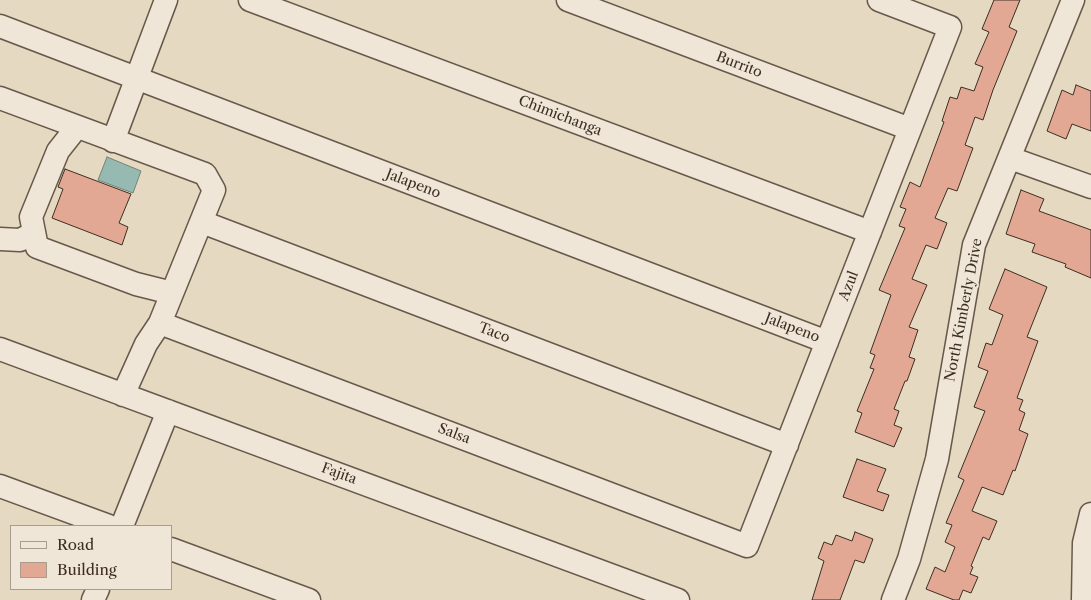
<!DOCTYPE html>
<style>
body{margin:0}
#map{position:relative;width:1091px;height:600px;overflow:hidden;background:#e6d9c1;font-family:"Libre Caslon Text",serif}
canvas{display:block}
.legend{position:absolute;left:10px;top:525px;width:162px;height:65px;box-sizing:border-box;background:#efe6d7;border:1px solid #a89c8f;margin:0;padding:6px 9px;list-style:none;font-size:15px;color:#3d2e22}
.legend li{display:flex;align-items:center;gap:10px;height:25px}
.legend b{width:25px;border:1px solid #a89c8f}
</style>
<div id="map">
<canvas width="1091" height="600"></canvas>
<ul class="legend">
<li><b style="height:6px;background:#efe6d7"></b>Road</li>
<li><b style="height:14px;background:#e2a893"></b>Building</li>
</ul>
</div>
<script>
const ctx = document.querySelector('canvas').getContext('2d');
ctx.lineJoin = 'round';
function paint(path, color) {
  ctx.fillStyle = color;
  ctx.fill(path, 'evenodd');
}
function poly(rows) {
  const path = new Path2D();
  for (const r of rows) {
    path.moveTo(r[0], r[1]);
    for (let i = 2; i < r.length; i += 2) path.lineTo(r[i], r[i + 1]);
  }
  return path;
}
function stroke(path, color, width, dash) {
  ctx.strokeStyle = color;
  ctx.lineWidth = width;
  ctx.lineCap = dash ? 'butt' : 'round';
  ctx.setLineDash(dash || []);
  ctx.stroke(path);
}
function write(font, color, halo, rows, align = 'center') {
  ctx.font = font + ' "Libre Caslon Text",serif';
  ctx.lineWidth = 4.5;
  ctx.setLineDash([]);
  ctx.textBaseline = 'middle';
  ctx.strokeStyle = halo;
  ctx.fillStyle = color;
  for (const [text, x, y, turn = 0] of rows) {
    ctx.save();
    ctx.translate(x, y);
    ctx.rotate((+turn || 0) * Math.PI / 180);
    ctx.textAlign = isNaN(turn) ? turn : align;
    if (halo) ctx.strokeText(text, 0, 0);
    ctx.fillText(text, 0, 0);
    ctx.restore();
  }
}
const water = poly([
 [107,157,141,171,133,193,98,180,107,157]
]);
paint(water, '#96bab1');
stroke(water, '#728278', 1);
const building = poly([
 [994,0,1020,0,1009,27,1017,31,993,90,983,120,975,117,965,145,973,148,957,191,948,188,935,218,947,223,937,249,926,245,912,279,927,285,909,327,918,330,909,357,915,359,907,381,905,381,894,409,899,411,894,425,902,428,894,447,855,432,862,413,857,411,874,369,870,368,875,355,870,353,891,295,879,290,905,228,899,226,906,209,900,207,910,182,920,187,944,122,942,121,950,97,957,99,961,87,974,91,983,67,975,64,989,32,982,29,994,0],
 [1076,85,1091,91,1091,131,1072,124,1066,139,1047,131,1062,90,1073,95,1076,85],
 [65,169,131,194,119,223,128,227,122,245,52,218,63,189,58,187,65,169],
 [1021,190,1044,199,1039,211,1091,230,1091,278,1065,267,1066,264,1032,252,1035,244,1006,234,1021,190],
 [1005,269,1047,287,1027,337,1038,341,1017,398,1023,400,1019,410,1025,413,1019,430,1028,434,1015,471,1013,470,1003,495,982,487,972,511,997,521,989,540,983,537,971,566,973,567,970,574,978,577,971,593,963,590,959,600,954,600,926,589,935,567,945,572,955,547,945,542,952,525,946,523,964,480,958,477,985,411,974,407,988,371,978,367,986,343,992,345,1003,315,989,309,1005,269],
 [857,459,886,469,877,491,889,495,883,511,843,497,857,459],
 [855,532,873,539,864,563,855,560,840,600,812,600,824,561,818,558,824,542,832,545,836,535,852,541,855,532]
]);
paint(building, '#e2a893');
stroke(building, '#3d2e22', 1);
const minor = poly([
 [250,0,870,232],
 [568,0,910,129],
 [0,26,827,342],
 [0,98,205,174,214,190,160,323,146,344,123,395],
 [77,127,58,151,31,217,37,247,136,284,172,293],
 [113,141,166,0],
 [1010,158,1091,187],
 [202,222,787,445],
 [0,239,20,240,34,233],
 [160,323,747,546,950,27,879,0],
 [0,349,678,600],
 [0,486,109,526],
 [122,526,168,411],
 [171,549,309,600],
 [93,600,98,589],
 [893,600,909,559,937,459,974,245,1073,0],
 [1083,600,1084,543,1091,514]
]);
stroke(minor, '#67594a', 25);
stroke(minor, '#efe6d7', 22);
write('14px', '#3d2e22', '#efe6d7', [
 ["Burrito",739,65,21],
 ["Chimichanga",560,116,21],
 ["Jalapeno",413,184,21],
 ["Azul",849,286,-69],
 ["North Kimberly Drive",964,310,-79],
 ["Jalapeno",792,328,21],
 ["Taco",494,333,21],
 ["Salsa",454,434,21],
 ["Fajita",339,474,20]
]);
</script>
